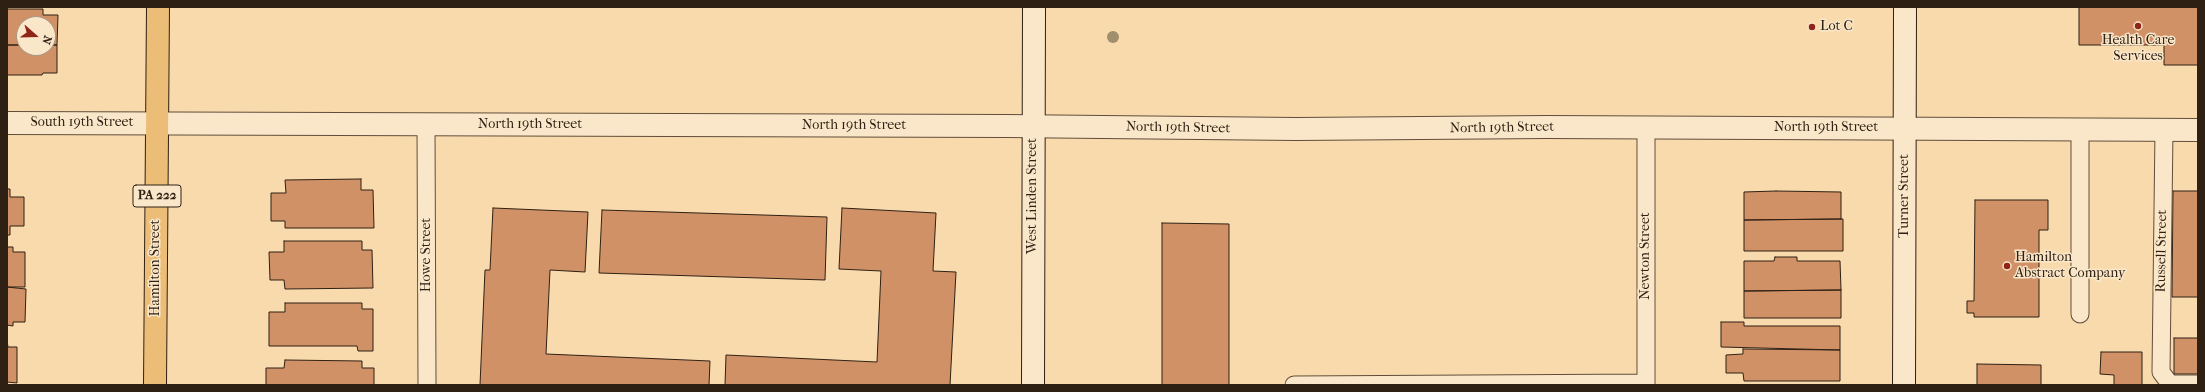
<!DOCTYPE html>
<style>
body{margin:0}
#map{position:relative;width:2205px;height:392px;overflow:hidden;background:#f8daac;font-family:"IM FELL French Canon",serif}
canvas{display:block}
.frame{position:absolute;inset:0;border:8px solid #2f2014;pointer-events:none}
.north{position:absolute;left:16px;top:16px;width:40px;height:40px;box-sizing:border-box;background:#fae7c9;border:1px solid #a99781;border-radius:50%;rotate:110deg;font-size:11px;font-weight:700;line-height:16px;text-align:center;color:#2f2014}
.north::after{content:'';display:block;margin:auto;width:14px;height:18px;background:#8f2418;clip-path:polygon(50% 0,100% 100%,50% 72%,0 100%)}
</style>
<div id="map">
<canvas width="2205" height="392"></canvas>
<div class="frame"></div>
<div class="north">N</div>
</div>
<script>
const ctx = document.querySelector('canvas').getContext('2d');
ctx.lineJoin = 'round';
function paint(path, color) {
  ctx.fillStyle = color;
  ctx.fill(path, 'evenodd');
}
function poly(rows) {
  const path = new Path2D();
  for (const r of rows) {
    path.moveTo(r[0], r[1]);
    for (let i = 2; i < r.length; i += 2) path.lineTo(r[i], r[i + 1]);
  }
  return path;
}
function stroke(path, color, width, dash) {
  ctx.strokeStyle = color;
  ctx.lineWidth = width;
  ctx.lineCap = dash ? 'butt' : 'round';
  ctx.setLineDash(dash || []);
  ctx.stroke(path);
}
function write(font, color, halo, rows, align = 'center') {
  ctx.font = font + ' "IM FELL French Canon",serif';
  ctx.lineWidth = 3;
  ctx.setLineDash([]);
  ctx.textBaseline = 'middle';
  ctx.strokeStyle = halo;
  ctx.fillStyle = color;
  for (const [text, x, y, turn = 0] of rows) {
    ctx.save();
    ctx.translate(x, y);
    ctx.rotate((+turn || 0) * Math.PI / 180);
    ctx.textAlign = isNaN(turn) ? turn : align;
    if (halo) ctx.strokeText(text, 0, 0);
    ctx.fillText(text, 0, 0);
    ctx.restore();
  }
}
const building = poly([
 [2079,7,2198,7,2198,65,2164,65,2164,45,2079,45,2079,7],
 [7,9,43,9,43,15,58,15,57,45,48,45,48,24,24,24,24,45,7,45,7,9],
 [7,45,24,45,24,48,48,48,48,45,57,45,57,73,43,73,42,75,7,75,7,45],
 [361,179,361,190,373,190,374,228,285,228,285,221,271,221,271,193,286,193,285,180,361,179],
 [7,189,10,189,10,197,24,197,24,226,10,226,10,235,7,235,7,189],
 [1776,191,1841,192,1841,219,1744,220,1744,192,1776,191],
 [2173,191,2198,191,2198,297,2172,297,2173,191],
 [1975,200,2048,200,2048,230,2039,230,2039,317,1974,317,1974,313,1967,313,1967,301,1974,301,1975,200],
 [493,208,588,212,585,272,550,270,546,354,710,361,709,385,480,385,485,270,490,270,493,208],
 [842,208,936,213,933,271,956,272,950,385,725,385,726,355,877,362,881,271,839,269,842,208],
 [602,210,827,217,825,280,599,273,602,210],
 [1841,219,1843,219,1843,251,1744,251,1744,220,1841,219],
 [1162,223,1229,224,1229,385,1162,385,1162,223],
 [284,241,362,241,362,250,372,250,373,288,285,289,284,280,270,280,269,252,284,252,284,241],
 [7,247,13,247,13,252,25,252,25,287,7,287,7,247],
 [1775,257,1797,257,1797,261,1840,261,1841,290,1744,291,1744,261,1774,261,1775,257],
 [7,287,26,289,25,322,13,322,13,326,7,325,7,287],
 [1841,290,1841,318,1744,318,1744,291,1841,290],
 [285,303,362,303,362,309,373,309,373,351,358,351,357,346,269,346,269,312,285,312,285,303],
 [1721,322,1744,322,1744,326,1840,326,1840,350,1721,347,1721,322],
 [2174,338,2198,338,2198,374,2174,374,2174,338],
 [7,340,8,347,17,347,17,383,7,382,7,340],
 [1743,349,1840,350,1840,381,1744,381,1743,373,1726,373,1726,355,1743,354,1743,349],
 [2101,352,2142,352,2142,385,2114,385,2114,375,2100,374,2101,352],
 [285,360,362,361,362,368,374,368,374,385,266,385,266,368,284,368,285,360],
 [1977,364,2041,365,2041,385,1977,385,1977,364]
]);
paint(building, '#d19167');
stroke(building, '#2f2014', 1);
const lane = poly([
 [426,124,427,385],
 [2080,129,2080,314],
 [2164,130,2161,372,2170,384,2198,384],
 [1294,385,1646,383],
 [1646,385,1646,127]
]);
const street = poly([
 [7,123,1006,126,1296,129,1546,127,2198,130]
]);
const secondary = poly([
 [1033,385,1034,7],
 [1904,385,1905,7]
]);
const primary = poly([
 [155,385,158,7]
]);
stroke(lane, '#614e3a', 19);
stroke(street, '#614e3a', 24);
stroke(secondary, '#2f2014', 24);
stroke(primary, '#2f2014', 24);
stroke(lane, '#fae7c9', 17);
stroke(street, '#fae7c9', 22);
stroke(secondary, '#fae7c9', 22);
stroke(primary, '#ecbd76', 22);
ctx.fillStyle = '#a08e6c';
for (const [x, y] of [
 [1113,37]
]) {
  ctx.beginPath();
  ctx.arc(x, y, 6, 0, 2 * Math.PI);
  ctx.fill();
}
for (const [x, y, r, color] of [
 [2138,26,4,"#8f2418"],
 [1812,27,4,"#8f2418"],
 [2007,266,4,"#8f2418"]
]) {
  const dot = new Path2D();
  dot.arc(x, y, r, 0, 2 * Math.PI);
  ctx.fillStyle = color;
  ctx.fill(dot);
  stroke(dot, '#fae7c9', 1.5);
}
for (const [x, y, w] of [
 [157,196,48]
]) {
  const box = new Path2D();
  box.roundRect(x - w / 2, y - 11, w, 22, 3);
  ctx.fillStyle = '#fae7c9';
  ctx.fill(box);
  stroke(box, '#2f2014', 1);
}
write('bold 13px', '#2f2014', null, [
 ["PA 222",157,196]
]);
write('14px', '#2f2014', '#fae7c9', [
 ["Lot C",1820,27],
 ["Health Care",2138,41,"center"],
 ["Services",2138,57,"center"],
 ["Hamilton",2015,258],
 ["Abstract Company",2015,274]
], 'left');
write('14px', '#2f2014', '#fae7c9', [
 ["South 19th Street",82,123],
 ["North 19th Street",530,125],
 ["North 19th Street",854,126],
 ["North 19th Street",1178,128,1],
 ["North 19th Street",1502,128,-1],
 ["North 19th Street",1826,128],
 ["West Linden Street",1033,196,-90],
 ["Turner Street",1905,196,-90],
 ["Russell Street",2162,251,-89],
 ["Howe Street",427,255,-90],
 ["Newton Street",1646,256,-90],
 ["Hamilton Street",156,268,-90]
]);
</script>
